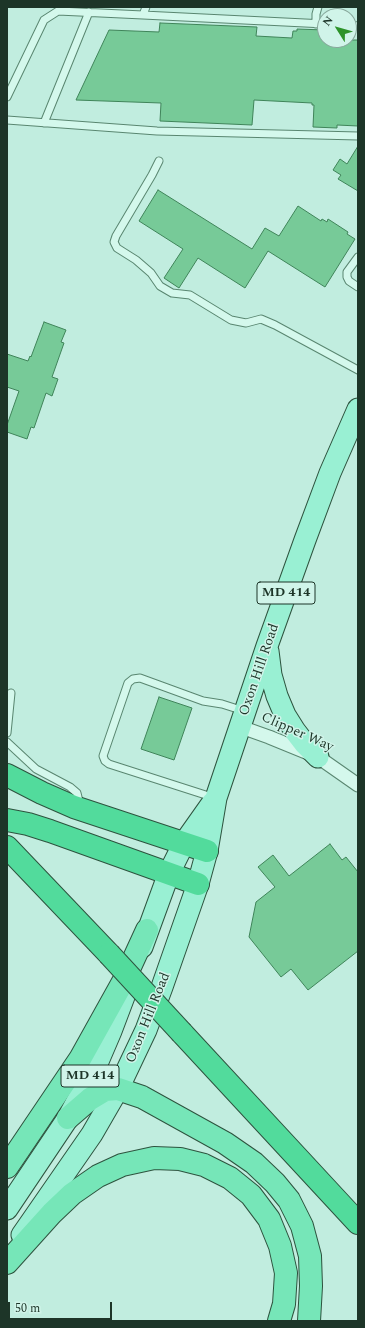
<!DOCTYPE html>
<style>
body{margin:0}
#map{position:relative;width:365px;height:1328px;overflow:hidden;background:#c1eddf;font-family:Spectral,serif}
canvas{display:block}
.frame{position:absolute;inset:0;border:8px solid #1d3528;pointer-events:none}
.north{position:absolute;left:317px;top:8px;width:40px;height:40px;box-sizing:border-box;background:#d0f4e9;border:1px solid #88a89c;border-radius:50%;rotate:307deg;font-size:11px;font-weight:700;line-height:16px;text-align:center;color:#1d3528}
.north::after{content:'';display:block;margin:auto;width:14px;height:18px;background:#2d932a;clip-path:polygon(50% 0,100% 100%,50% 72%,0 100%)}
.scale{position:absolute;left:8px;top:1302px;width:104px;height:18px;box-sizing:border-box;border:2px solid #1d3528;border-top:0;padding-left:5px;font-size:12px;line-height:14px;white-space:nowrap;color:#1d3528;-webkit-text-stroke:3px #d0f4e9;paint-order:stroke}
</style>
<div id="map">
<canvas width="365" height="1328"></canvas>
<div class="frame"></div>
<div class="north">N</div>
<div class="scale">50 m</div>
</div>
<script>
const ctx = document.querySelector('canvas').getContext('2d');
ctx.lineJoin = 'round';
function paint(path, color) {
  ctx.fillStyle = color;
  ctx.fill(path, 'evenodd');
}
function poly(rows) {
  const path = new Path2D();
  for (const r of rows) {
    path.moveTo(r[0], r[1]);
    for (let i = 2; i < r.length; i += 2) path.lineTo(r[i], r[i + 1]);
  }
  return path;
}
function stroke(path, color, width, dash) {
  ctx.strokeStyle = color;
  ctx.lineWidth = width;
  ctx.lineCap = dash ? 'butt' : 'round';
  ctx.setLineDash(dash || []);
  ctx.stroke(path);
}
function write(font, color, halo, rows, align = 'center') {
  ctx.font = font + ' Spectral,serif';
  ctx.lineWidth = 3;
  ctx.setLineDash([]);
  ctx.textBaseline = 'middle';
  ctx.strokeStyle = halo;
  ctx.fillStyle = color;
  for (const [text, x, y, turn = 0] of rows) {
    ctx.save();
    ctx.translate(x, y);
    ctx.rotate((+turn || 0) * Math.PI / 180);
    ctx.textAlign = isNaN(turn) ? turn : align;
    if (halo) ctx.strokeText(text, 0, 0);
    ctx.fillText(text, 0, 0);
    ctx.restore();
  }
}
const building = poly([
 [160,23,257,27,256,36,292,38,293,31,297,31,297,29,325,30,325,40,358,40,358,126,337,125,337,128,313,127,314,105,312,105,312,103,254,100,252,125,160,121,161,103,76,100,109,30,159,32,160,23],
 [358,146,358,191,338,179,341,175,333,170,340,159,347,164,358,146],
 [158,190,252,249,265,228,279,236,298,206,321,221,322,219,327,222,328,219,348,232,347,234,355,239,325,287,268,251,245,288,198,258,179,288,164,278,183,249,139,221,158,190],
 [44,322,66,330,61,342,64,343,52,377,58,379,52,396,46,393,34,428,31,427,27,439,7,432,7,425,19,391,7,387,7,354,28,361,30,356,31,357,44,322],
 [159,697,192,708,174,760,141,749,159,697],
 [330,844,342,860,346,857,358,872,358,951,308,990,291,969,281,977,249,937,256,902,275,887,258,867,273,855,289,876,330,844]
]);
paint(building, '#77ca98');
stroke(building, '#3f8459', 1);
const service = poly([
 [146,7,143,15,325,24],
 [316,24,316,14,318,7],
 [349,25,358,26],
 [7,97,44,20,58,11,143,15],
 [7,120,157,131,358,136],
 [44,123,89,12],
 [159,161,152,175,116,236,114,242,117,248,136,260,151,273,160,286,172,293,190,295,231,320,246,323,261,319,275,325,358,370],
 [358,257,347,272,347,277,349,281,358,287],
 [7,733,11,693],
 [7,742,36,769,70,787,77,793,80,805],
 [215,798,109,764,105,761,103,756,128,683,133,679,140,678,203,701,222,704,244,711]
]);
const minor = poly([
 [241,727,269,737,318,757,358,785]
]);
const primary = poly([
 [268,651,271,675,277,696,285,715,295,731,305,744,318,757],
 [142,947,169,873,184,843,213,802],
 [7,1209,68,1118,96,1066,111,1031,128,986],
 [22,1235,92,1134,118,1089,146,1030,162,987,198,884,207,851,216,798,267,646,305,540,330,473,358,409]
]);
const trunk = poly([
 [68,1118,90,1099,105,1090,118,1089,142,1097,225,1143,254,1163,275,1183,289,1200,302,1226,310,1256,311,1286,309,1321],
 [7,1167,80,1059,124,980,147,930],
 [7,1263,52,1213,72,1194,98,1176,122,1165,154,1158,180,1159,204,1165,230,1178,251,1195,269,1219,280,1246,286,1273,284,1304,279,1321]
]);
const motorway = poly([
 [7,775,42,793,74,807,207,851],
 [7,820,28,824,50,831,198,884],
 [7,847,109,954],
 [182,1033,358,1223]
]);
stroke(service, '#598670', 9);
stroke(minor, '#598670', 15);
stroke(primary, '#2d533e', 23);
stroke(trunk, '#2d533e', 24);
stroke(motorway, '#2d533e', 24);
stroke(service, '#d4f8ec', 7);
stroke(minor, '#d4f8ec', 13);
stroke(primary, '#99f0d3', 21);
stroke(trunk, '#76e6b8', 22);
stroke(motorway, '#52db9c', 22);
const motorwayBridge = poly([
 [109,954,182,1033]
]);
stroke(motorwayBridge, '#2d533e', 24, []);
stroke(motorwayBridge, '#52db9c', 22);
for (const [x, y, w] of [
 [286,593,58],
 [90,1076,58]
]) {
  const box = new Path2D();
  box.roundRect(x - w / 2, y - 11, w, 22, 3);
  ctx.fillStyle = '#d0f4e9';
  ctx.fill(box);
  stroke(box, '#1d3528', 1);
}
write('bold 13px', '#1d3528', null, [
 ["MD 414",286,593],
 ["MD 414",90,1076]
]);
write('14px', '#1d3528', '#d0f4e9', [
 ["Oxon Hill Road",260,670,-71],
 ["Clipper Way",297,733,24],
 ["Oxon Hill Road",149,1018,-68]
]);
</script>
